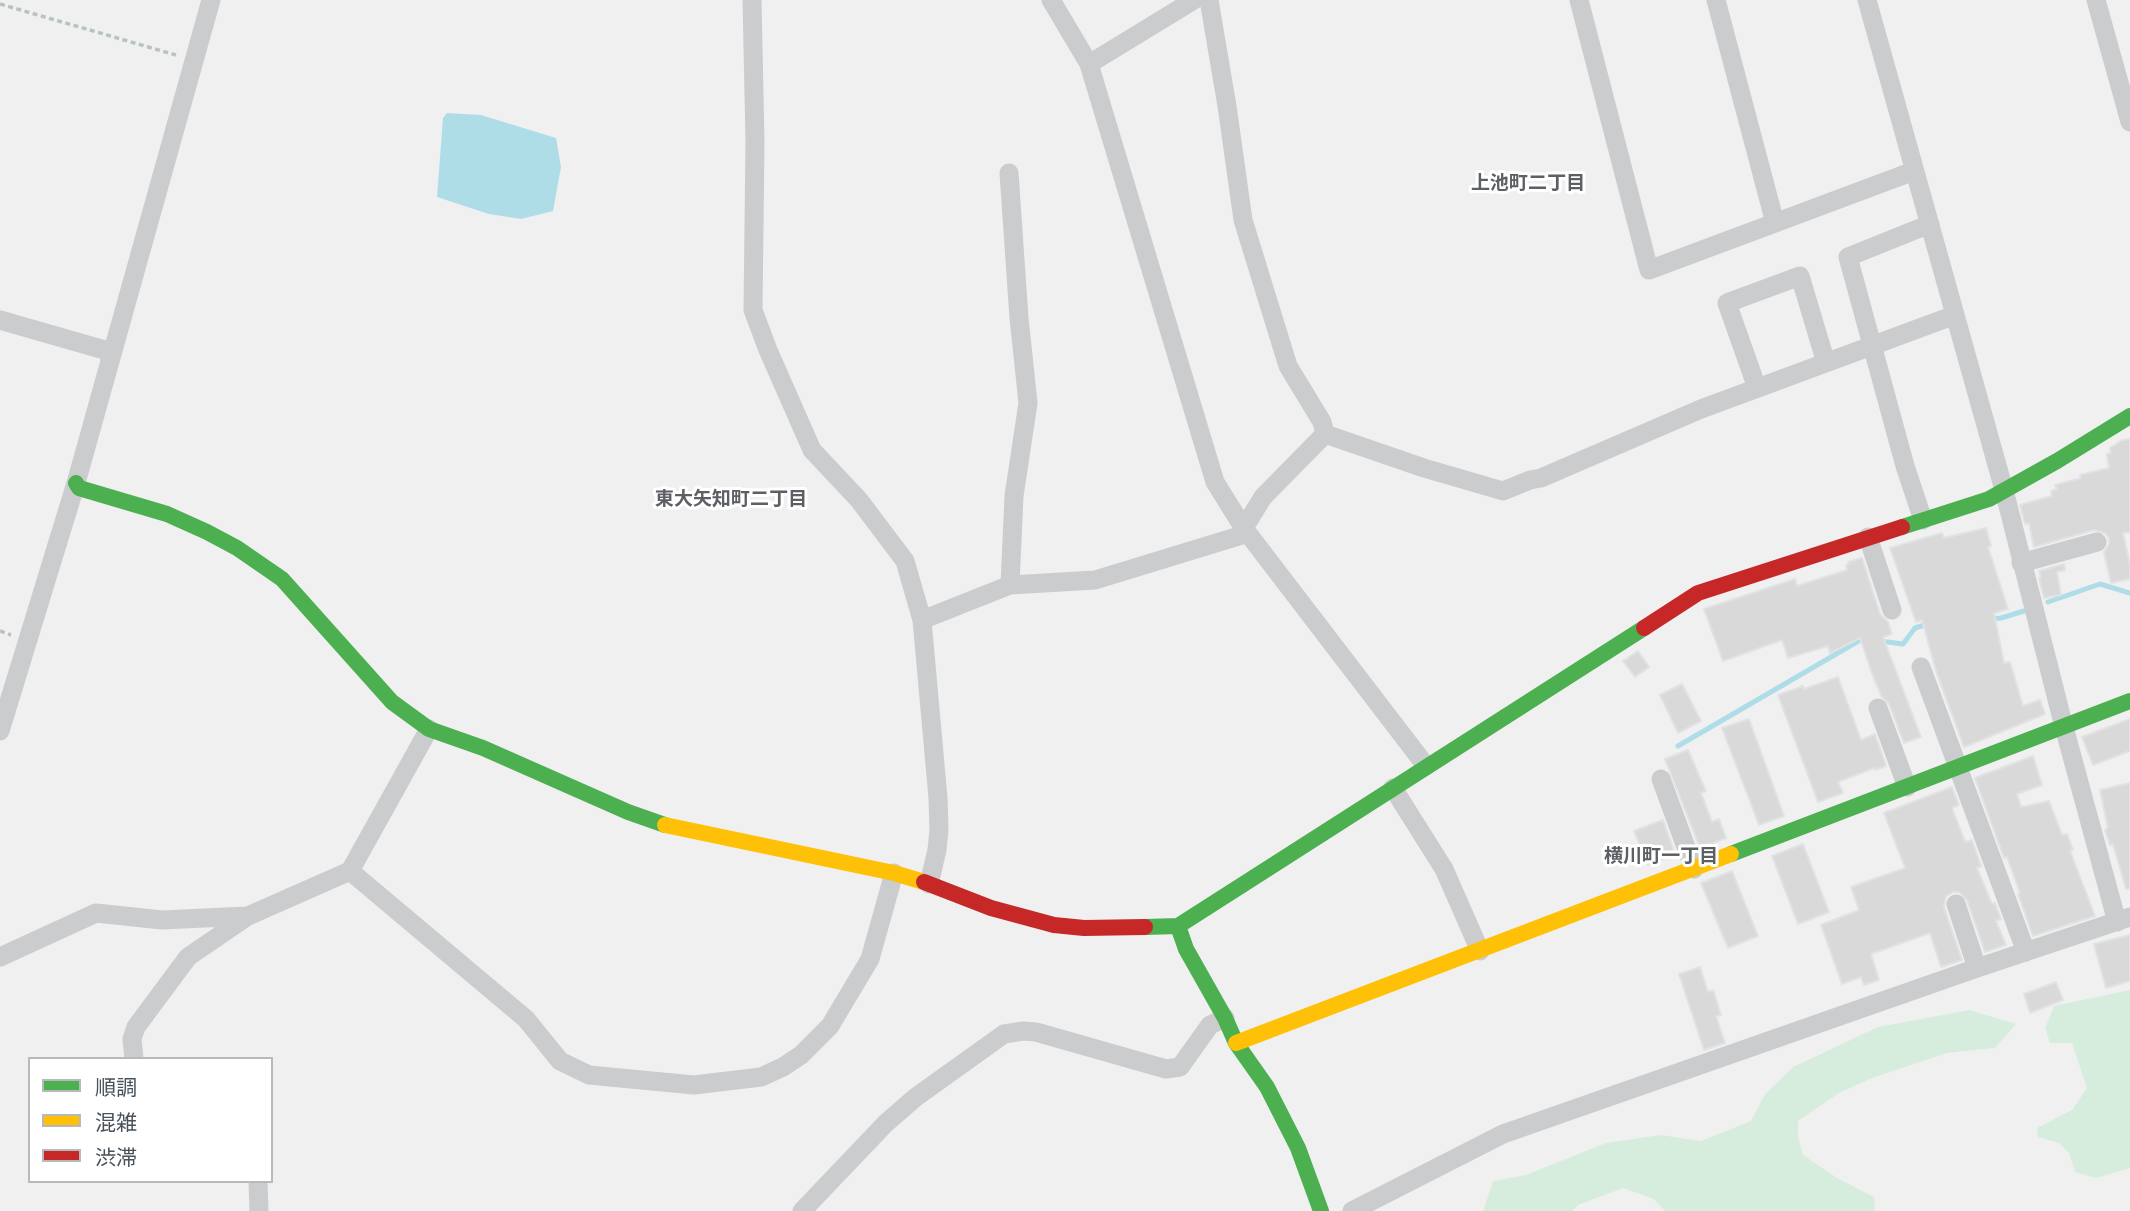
<!DOCTYPE html>
<meta charset="utf-8">
<style>
body{margin:0}
#map{position:relative;width:2130px;height:1211px;overflow:hidden;background:#f0f0f0;font-family:"IBM Plex Sans","Noto Sans JP",sans-serif}
canvas{display:block}
.legend{position:absolute;left:28px;top:1057px;width:245px;height:126px;box-sizing:border-box;background:#fff;border:2px solid #b6babd;margin:0;padding:9px 12px;list-style:none;font-size:21px;color:#48525b}
.legend li{display:flex;align-items:center;gap:14px;height:35px}
.legend b{width:35px;border:2px solid #b6babd}
</style>
<div id="map">
<canvas width="2130" height="1211"></canvas>
<ul class="legend">
<li><b style="height:9px;background:#4caf50"></b>順調</li>
<li><b style="height:9px;background:#ffc107"></b>混雑</li>
<li><b style="height:9px;background:#c62828"></b>渋滞</li>
</ul>
</div>
<script>
const ctx = document.querySelector('canvas').getContext('2d');
ctx.lineJoin = 'round';
function paint(path, color) {
  ctx.fillStyle = color;
  ctx.fill(path, 'evenodd');
}
function poly(rows) {
  const path = new Path2D();
  for (const r of rows) {
    path.moveTo(r[0], r[1]);
    for (let i = 2; i < r.length; i += 2) path.lineTo(r[i], r[i + 1]);
  }
  return path;
}
function stroke(path, color, width, dash) {
  ctx.strokeStyle = color;
  ctx.lineWidth = width;
  ctx.lineCap = dash ? 'butt' : 'round';
  ctx.setLineDash(dash || []);
  ctx.stroke(path);
}
function write(font, color, halo, rows, align = 'center') {
  ctx.font = font + ' "IBM Plex Sans","Noto Sans JP",sans-serif';
  ctx.lineWidth = 6;
  ctx.setLineDash([]);
  ctx.textBaseline = 'middle';
  ctx.strokeStyle = halo;
  ctx.fillStyle = color;
  for (const [text, x, y, turn = 0] of rows) {
    ctx.save();
    ctx.translate(x, y);
    ctx.rotate((+turn || 0) * Math.PI / 180);
    ctx.textAlign = isNaN(turn) ? turn : align;
    if (halo) ctx.strokeText(text, 0, 0);
    ctx.fillText(text, 0, 0);
    ctx.restore();
  }
}
paint(poly([
 [2130,990,2130,1168,2096,1178,2075,1172,2069,1153,2059,1143,2038,1137,2037,1128,2072,1110,2087,1088,2072,1043,2050,1043,2045,1028,2054,1006],
 [1969,1010,2016,1024,1995,1048,1947,1053,1872,1078,1839,1093,1798,1121,1798,1136,1803,1155,1837,1178,1874,1197,1875,1211,1665,1211,1654,1199,1623,1188,1578,1205,1572,1211,1483,1211,1493,1181,1526,1175,1606,1143,1661,1135,1701,1141,1751,1121,1765,1094,1793,1067,1878,1027]
]), '#d6edde');
paint(poly([
 [447,113,481,115,556,138,561,167,553,211,521,219,489,214,437,197,443,118]
]), '#aedde8');
stroke(poly([
 [2048,602,2100,584,2130,593],
 [1990,619,2001,618,2024,611],
 [1880,641,1903,644,1915,628,1928,624],
 [1678,746,1862,639,1866,640]
]), '#aedde8', 5);
const building = poly([
 [2130,439,2130,532,2123,533,2130,565,2130,579,2111,583,2104,552,2109,544,2109,538,2105,533,2094,530,2034,547,2029,523,2025,524,2020,505,2052,496,2051,491,2057,489,2055,485,2081,478,2080,475,2109,468,2107,454,2111,453,2110,448,2122,440,2130,439],
 [1986,528,1991,546,1988,547,2008,609,1994,613,2004,663,2010,662,2023,706,2040,700,2045,714,1964,747,1936,671,1922,620,1916,622,1890,548,1942,533,1944,538,1986,528],
 [1862,558,1880,614,1888,622,1892,634,1883,637,1921,737,1904,743,1889,704,1882,697,1874,679,1860,638,1830,653,1828,646,1788,658,1782,640,1723,661,1704,609,1795,579,1797,586,1847,570,1846,565,1849,564,1848,562,1862,558],
 [2064,564,2065,570,2057,572,2061,595,2044,598,2039,578,2041,578,2039,571,2064,564],
 [1638,651,1649,667,1635,677,1623,661,1638,651],
 [1838,677,1861,740,1875,734,1886,766,1875,770,1874,768,1838,782,1843,793,1818,802,1778,695,1803,686,1804,689,1838,677],
 [1682,684,1701,721,1678,733,1660,695,1682,684],
 [1749,719,1784,816,1759,825,1722,728,1749,719],
 [2130,719,2130,751,2093,765,2082,737,2130,719],
 [1688,750,1706,791,1701,793,1712,822,1719,819,1726,838,1700,848,1665,759,1688,750],
 [2033,756,2042,785,2017,794,2021,807,2049,801,2062,835,2067,834,2073,850,2070,851,2095,916,2033,936,2018,894,2020,893,2007,857,2004,858,1975,778,2033,756],
 [2130,783,2130,888,2126,889,2113,844,2110,845,2105,830,2108,828,2100,790,2130,783],
 [1952,787,1959,805,1952,808,1964,839,1966,842,1972,840,1981,866,1977,868,1992,904,1995,903,2001,919,1996,921,2006,945,1985,952,1967,900,1959,892,1953,892,1946,896,1944,907,1962,960,1941,967,1930,933,1871,954,1879,980,1864,985,1861,977,1842,984,1821,925,1859,910,1851,887,1905,868,1884,813,1952,787],
 [1663,820,1675,854,1648,865,1634,831,1663,820],
 [1803,844,1829,912,1798,924,1772,856,1803,844],
 [1732,871,1758,936,1728,948,1701,883,1732,871],
 [2130,935,2130,981,2106,988,2094,944,2130,935],
 [1700,967,1708,992,1713,990,1721,1015,1716,1016,1725,1043,1704,1050,1679,974,1700,967],
 [2056,982,2063,1000,2030,1013,2024,994,2056,982]
]);
paint(building, '#d9d9da');
stroke(building, '#e1e2e3', 2);
stroke(poly([
 [0,4,176,55],
 [0,631,11,635]
]), '#b8c3c0', 3.5, [5, 3.5]);
stroke(poly([
 [752,0,755,141,753,310,768,350,812,450,859,500,905,561,922,620,938,798,939,830,937,850,929,884],
 [1051,0,1089,64,1194,0],
 [1579,0,1649,270,1914,171],
 [1716,0,1775,223],
 [1867,0,2004,490,2064,727,2117,922],
 [2096,0,2130,122],
 [1089,64,1215,482,1243,527,1426,766],
 [1009,173,1019,318,1028,403,1014,496,1010,585],
 [0,320,108,351,110,359],
 [1757,388,1727,303,1800,276,1826,363],
 [1325,434,1424,468,1503,491,1530,480,1541,478,1701,409,1955,315],
 [1923,520,1905,466,1848,257,1930,224],
 [1868,537,1892,610],
 [2021,563,2097,542],
 [922,620,1010,585,1095,580,1239,536,1263,497,1325,434,1322,422,1288,366,1243,220,1227,106,1209,0],
 [1921,667,2026,952],
 [1878,708,1907,787],
 [0,731,76,483,211,0],
 [1661,779,1694,869],
 [1393,788,1444,869,1480,951],
 [350,871,526,1019,560,1061,589,1075,694,1085,761,1077,783,1067,801,1055,830,1026,870,959,894,873],
 [1956,904,1977,968],
 [0,957,96,913,162,920,247,916],
 [134,1059,132,1039,136,1027,188,957,248,916,350,871,429,729],
 [258,1181,259,1211],
 [802,1211,886,1123,916,1097,1004,1034,1023,1031,1036,1032,1166,1069,1180,1067,1210,1025,1225,1018],
 [1352,1211,1503,1134,1977,968,2130,917]
]), '#caccce', 19);
stroke(poly([
 [76,483,79,488,167,514,207,532,237,548,282,579,392,702,429,729,483,748,628,812,665,825],
 [1902,527,1989,499,2057,461,2130,416],
 [1731,854,2130,701],
 [1178,926,1186,949,1225,1018,1236,1043,1267,1087,1298,1148,1321,1211],
 [1145,927,1178,926,1644,628]
]), '#4caf50', 16);
stroke(poly([
 [665,825,894,873,924,882],
 [1236,1043,1731,854]
]), '#ffc107', 16);
stroke(poly([
 [1644,628,1698,593,1902,527],
 [924,882,991,908,1054,925,1084,928,1145,927]
]), '#c62828', 16);
write('bold 19px', '#5c5f63', '#fff', [
 ["上池町二丁目",1528,184],
 ["東大矢知町二丁目",731,500],
 ["横川町一丁目",1661,857]
]);
</script>
